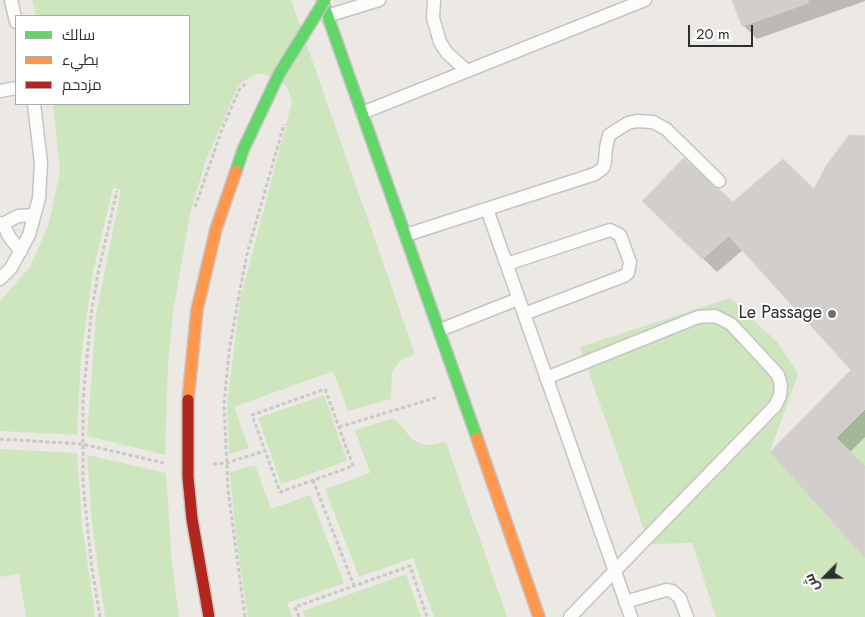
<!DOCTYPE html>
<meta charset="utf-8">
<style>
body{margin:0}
#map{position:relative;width:865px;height:617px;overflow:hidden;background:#ece8e4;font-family:Jost,Cairo,sans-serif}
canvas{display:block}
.legend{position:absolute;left:15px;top:15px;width:175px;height:90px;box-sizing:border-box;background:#fff;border:1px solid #ababab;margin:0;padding:6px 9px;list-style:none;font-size:15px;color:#2e2e2e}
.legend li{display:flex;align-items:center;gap:10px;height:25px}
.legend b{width:25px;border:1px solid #ababab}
.north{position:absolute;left:800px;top:552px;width:50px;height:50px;-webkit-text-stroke:4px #fff;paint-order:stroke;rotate:247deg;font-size:14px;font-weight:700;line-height:20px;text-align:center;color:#2e2e2e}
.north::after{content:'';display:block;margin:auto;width:18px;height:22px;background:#2e2e2e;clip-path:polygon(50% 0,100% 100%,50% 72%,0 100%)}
.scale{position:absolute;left:688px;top:25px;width:65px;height:22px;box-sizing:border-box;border:2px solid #2e2e2e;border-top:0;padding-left:6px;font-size:15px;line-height:18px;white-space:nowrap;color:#2e2e2e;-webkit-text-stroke:4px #fff;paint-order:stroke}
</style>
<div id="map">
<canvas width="865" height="617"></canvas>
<ul class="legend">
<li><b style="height:6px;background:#63d668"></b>سالك</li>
<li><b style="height:6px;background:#ff974d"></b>بطيء</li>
<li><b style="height:6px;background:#b3261e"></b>مزدحم</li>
</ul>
<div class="north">ش</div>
<div class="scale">20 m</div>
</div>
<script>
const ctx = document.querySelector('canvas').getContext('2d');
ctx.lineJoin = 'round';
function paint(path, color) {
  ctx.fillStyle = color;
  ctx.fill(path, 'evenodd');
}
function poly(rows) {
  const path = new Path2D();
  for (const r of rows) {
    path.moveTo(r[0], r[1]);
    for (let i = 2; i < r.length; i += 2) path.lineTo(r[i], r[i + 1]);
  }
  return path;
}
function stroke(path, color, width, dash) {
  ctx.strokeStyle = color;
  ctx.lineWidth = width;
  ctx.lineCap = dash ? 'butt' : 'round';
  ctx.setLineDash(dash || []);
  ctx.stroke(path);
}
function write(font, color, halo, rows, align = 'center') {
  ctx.font = font + ' Jost,sans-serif';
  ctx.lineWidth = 4;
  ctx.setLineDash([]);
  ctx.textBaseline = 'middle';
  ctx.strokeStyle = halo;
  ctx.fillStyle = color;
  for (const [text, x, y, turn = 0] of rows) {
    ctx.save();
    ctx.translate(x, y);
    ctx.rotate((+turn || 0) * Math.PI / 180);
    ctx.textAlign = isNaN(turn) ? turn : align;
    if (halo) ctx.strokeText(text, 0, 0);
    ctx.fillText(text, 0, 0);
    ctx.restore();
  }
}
paint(poly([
 [32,0,291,0,415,354,401,360,396,366,392,372,391,399,348,411,333,371,234,407,249,448,229,454,227,404,240,300,292,102,287,86,265,74,257,74,242,82,237,88,205,163,190,214,173,313,168,363,165,455,87,436,96,316,121,190,113,188,93,272,87,315,81,357,77,435,0,431,0,301,30,267,49,223,60,171,53,104,189,104,189,16,36,16],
 [730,298,778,343,798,374,770,452,865,558,865,617,716,617,692,543,649,544,580,347],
 [324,395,347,461,281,484,258,418],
 [865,409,865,466,836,438],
 [394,418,413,440,421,444,429,445,446,442,507,617,434,617,413,558,359,577,325,489,370,473,355,430],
 [0,449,77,453,82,524,95,617,26,617,19,574,0,577],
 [87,455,166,473,172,564,179,617,105,617,92,523],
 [255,465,271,509,310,495,344,583,287,603,292,617,248,617,236,538,230,472],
 [406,574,421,617,305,617,303,611]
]), '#cee6be');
paint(poly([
 [734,0,865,0,865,1,757,39,743,25],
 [865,137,865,437,849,453,865,468,865,556,771,452,852,370,743,250,717,272,657,214,814,192]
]), '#0003');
const building = poly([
 [732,0,808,0,808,3,742,26,732,0],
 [849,135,865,136,865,409,836,438,865,466,865,558,770,452,851,370,729,236,702,259,642,201,684,158,733,202,783,159,814,189,826,166,849,135]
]);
paint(building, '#d1cecb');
stroke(building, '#d7d4d0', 1);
const lane = poly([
 [11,0,16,22],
 [434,0,433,18,440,42,447,53,466,70],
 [327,16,379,0],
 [0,91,16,88],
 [362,113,645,0],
 [487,209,631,617],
 [0,223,3,224,10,238,21,251],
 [3,224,18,216,34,215],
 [406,235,595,174,603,168,605,162,606,148,609,135,628,123,637,121,653,122,666,129,719,181],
 [507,264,610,230,620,235,630,262,628,273,624,276,524,314],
 [0,279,11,268,29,235,39,198,41,163,34,104],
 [440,330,518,299],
 [546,378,698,317,715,316,731,324,771,367,778,375,781,385,780,396,775,406,570,617],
 [625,602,666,590,672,591,680,598,687,617]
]);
const fast = poly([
 [322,0,477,438]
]);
const slow = poly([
 [477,438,539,617]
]);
stroke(lane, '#c5c4c5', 15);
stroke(fast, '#c5c4c5', 14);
stroke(slow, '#c5c4c5', 14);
stroke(poly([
 [195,207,222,129,239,90,247,82],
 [325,389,353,466,280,492,252,415,325,389],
 [339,427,438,397],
 [0,439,82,444,164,463],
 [213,464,226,463,265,451],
 [313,480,354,586],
 [100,617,92,569,83,484,83,401,91,315,98,273,117,191],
 [245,617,228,490,224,404,229,352,238,300,247,254,284,124],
 [299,617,295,607,410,566,427,617]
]), '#c9c9c8', 3, [4, 2.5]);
stroke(lane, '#fcfcfb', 12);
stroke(fast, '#63d668', 11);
stroke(slow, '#ff974d', 11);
const fastBridge = poly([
 [236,171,243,150,279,74,325,0]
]);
const slowBridge = poly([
 [188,400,197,310,216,229,236,171]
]);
const jamBridge = poly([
 [188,400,188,477,192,519,209,617]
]);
stroke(fastBridge, '#c6c5c4', 14, []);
stroke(slowBridge, '#c6c5c4', 14, []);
stroke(jamBridge, '#c6c5c4', 14, []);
stroke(fastBridge, '#63d668', 11);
stroke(slowBridge, '#ff974d', 11);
stroke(jamBridge, '#b3261e', 11);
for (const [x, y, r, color] of [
 [832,314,5,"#706f6e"]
]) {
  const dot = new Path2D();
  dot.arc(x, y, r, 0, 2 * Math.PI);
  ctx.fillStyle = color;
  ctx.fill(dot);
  stroke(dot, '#fff', 2);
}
write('18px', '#2e2e2e', '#fff', [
 ["Le Passage",822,314]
], 'right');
</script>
